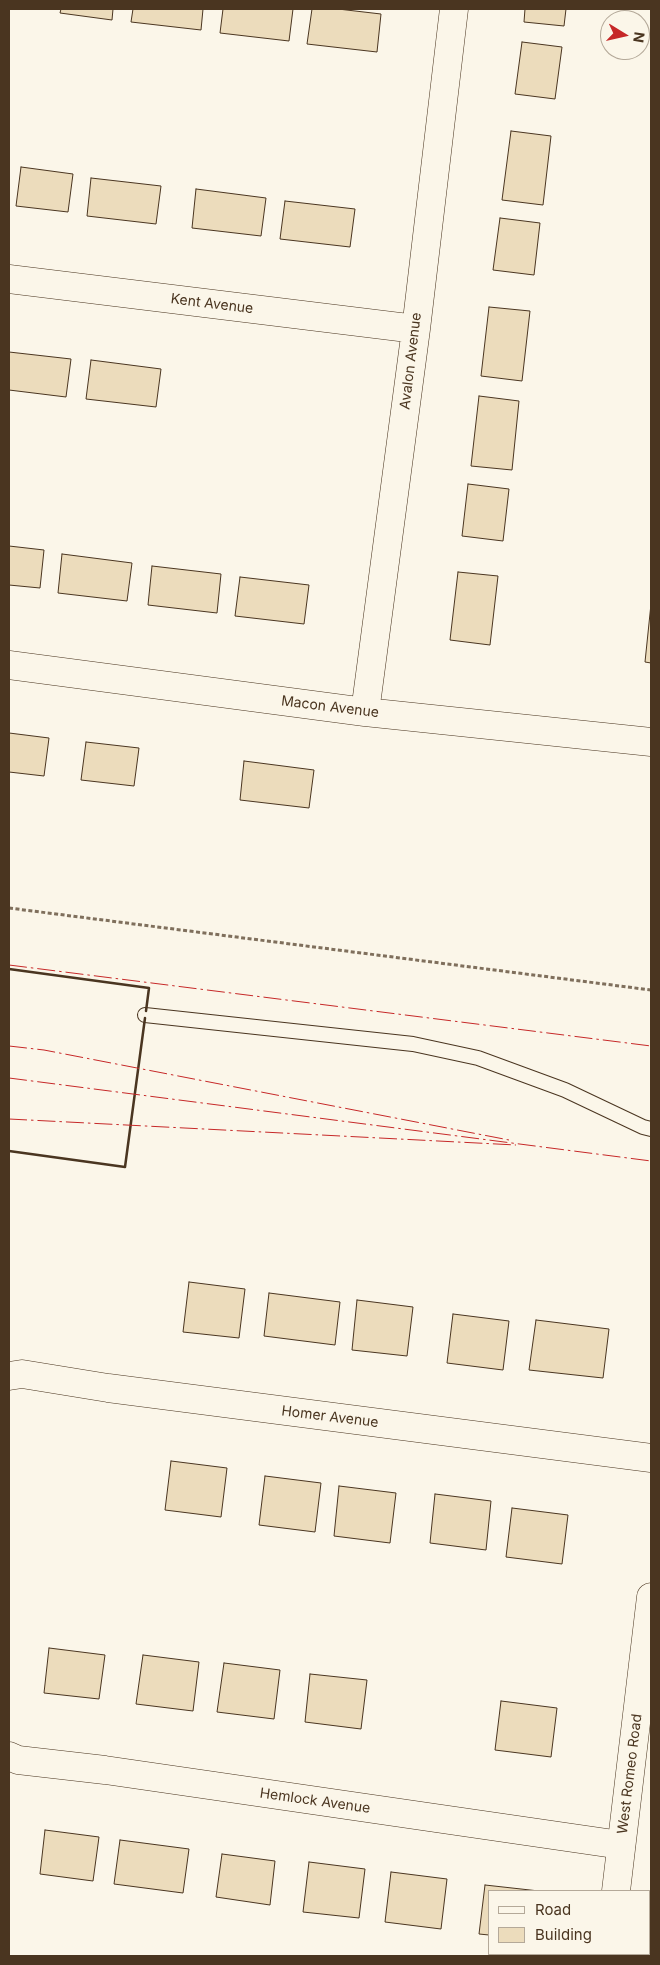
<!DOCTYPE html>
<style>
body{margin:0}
#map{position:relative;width:660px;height:1965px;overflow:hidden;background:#fbf6e9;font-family:Inter,sans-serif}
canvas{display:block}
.frame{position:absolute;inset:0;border:10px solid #4a3520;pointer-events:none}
.legend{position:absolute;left:488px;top:1890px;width:162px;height:65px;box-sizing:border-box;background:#fbf6e9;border:1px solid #b4a999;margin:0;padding:6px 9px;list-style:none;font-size:15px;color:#4a3520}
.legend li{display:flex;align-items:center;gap:10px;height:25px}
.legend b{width:25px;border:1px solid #b4a999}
.north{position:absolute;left:600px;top:10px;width:50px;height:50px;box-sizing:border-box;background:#fbf6e9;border:1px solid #b4a999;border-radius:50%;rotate:99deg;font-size:14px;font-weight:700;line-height:20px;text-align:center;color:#4a3520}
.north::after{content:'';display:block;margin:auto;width:18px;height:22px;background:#c62828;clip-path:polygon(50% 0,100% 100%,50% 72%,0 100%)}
</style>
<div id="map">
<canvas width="660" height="1965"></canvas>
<div class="frame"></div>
<ul class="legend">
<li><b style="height:6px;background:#fbf6e9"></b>Road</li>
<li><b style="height:14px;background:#ecdcbc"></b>Building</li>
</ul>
<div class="north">N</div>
</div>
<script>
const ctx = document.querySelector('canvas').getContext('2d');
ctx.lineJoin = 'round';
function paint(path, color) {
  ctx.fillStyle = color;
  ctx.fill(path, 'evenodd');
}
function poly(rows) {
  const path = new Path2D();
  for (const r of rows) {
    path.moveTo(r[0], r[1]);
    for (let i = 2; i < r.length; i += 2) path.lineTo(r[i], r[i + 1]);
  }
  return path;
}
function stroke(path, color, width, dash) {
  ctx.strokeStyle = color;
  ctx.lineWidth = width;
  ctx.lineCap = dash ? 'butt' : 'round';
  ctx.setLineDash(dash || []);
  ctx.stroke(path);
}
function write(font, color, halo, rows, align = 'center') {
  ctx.font = font + ' Inter,sans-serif';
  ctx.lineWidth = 4;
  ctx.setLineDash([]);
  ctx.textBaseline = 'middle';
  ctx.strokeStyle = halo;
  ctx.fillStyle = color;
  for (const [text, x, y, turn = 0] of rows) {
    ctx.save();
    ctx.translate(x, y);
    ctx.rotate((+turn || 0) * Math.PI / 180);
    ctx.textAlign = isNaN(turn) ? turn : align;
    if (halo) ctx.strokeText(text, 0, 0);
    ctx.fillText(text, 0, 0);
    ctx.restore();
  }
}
const building = poly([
 [61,9,113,9,112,20,60,13,61,9],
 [133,9,203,9,201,30,131,22,133,9],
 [223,9,293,9,289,41,220,33,223,9],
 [312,9,338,9,381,14,377,52,307,44,312,9],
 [525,9,566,9,564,26,524,22,525,9],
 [522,42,562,47,555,99,515,94,522,42],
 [511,131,551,136,543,205,502,200,511,131],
 [21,167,73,174,68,212,16,206,21,167],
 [91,178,161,186,156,224,87,216,91,178],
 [196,189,266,198,261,236,192,228,196,189],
 [285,201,355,209,350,247,280,239,285,201],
 [500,218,540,223,534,275,493,270,500,218],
 [489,307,530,311,522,381,481,376,489,307],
 [9,352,71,359,66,397,9,390,9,352],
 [91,360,161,369,156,407,86,399,91,360],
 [479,396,519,401,512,470,471,466,479,396],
 [468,484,509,489,503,541,462,536,468,484],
 [9,546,44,550,40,588,9,585,9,546],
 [62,554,132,563,127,601,58,593,62,554],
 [152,566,221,574,217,613,148,605,152,566],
 [458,572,498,576,490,645,450,640,458,572],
 [240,577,309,585,304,624,235,616,240,577],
 [651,604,651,663,645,662,651,604],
 [9,733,49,738,44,776,9,772,9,733],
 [86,742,139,748,134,786,81,780,86,742],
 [244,761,314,770,309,808,240,800,244,761],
 [189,1282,245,1289,239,1338,183,1332,189,1282],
 [269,1293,340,1302,335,1345,264,1336,269,1293],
 [357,1300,413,1307,407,1356,352,1350,357,1300],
 [453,1314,509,1321,503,1370,447,1363,453,1314],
 [536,1320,609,1329,603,1378,529,1370,536,1320],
 [171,1461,227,1468,221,1517,165,1510,171,1461],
 [265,1476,321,1483,315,1532,259,1525,265,1476],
 [339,1486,396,1493,390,1543,334,1536,339,1486],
 [435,1494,491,1501,486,1550,430,1543,435,1494],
 [512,1508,568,1515,562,1564,506,1557,512,1508],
 [49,1648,105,1655,99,1699,44,1693,49,1648],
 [143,1655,199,1662,193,1711,136,1704,143,1655],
 [224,1663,280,1670,274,1719,217,1712,224,1663],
 [310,1674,367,1680,361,1729,305,1722,310,1674],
 [501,1701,557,1708,551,1757,495,1750,501,1701],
 [45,1830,99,1837,93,1881,40,1874,45,1830],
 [120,1840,189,1849,183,1893,114,1884,120,1840],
 [222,1854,275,1861,270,1905,216,1897,222,1854],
 [309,1862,365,1869,359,1918,303,1912,309,1862],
 [391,1872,447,1879,441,1929,385,1922,391,1872],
 [485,1885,539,1891,489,1891,489,1935,479,1934,485,1885]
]);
paint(building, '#ecdcbc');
stroke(building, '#4a3520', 1);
const lane = poly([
 [145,1015,413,1044,478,1058,565,1090,643,1127,651,1129]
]);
const street = poly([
 [9,279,416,329],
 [9,665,365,712,651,742],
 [365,712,416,329,454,9],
 [9,1376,22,1374,108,1388,651,1458],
 [9,1756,18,1760,105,1770,621,1845]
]);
const secondary = poly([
 [616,1891,651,1597],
 [608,1956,608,1954]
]);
stroke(lane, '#4a3520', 16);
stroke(street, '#4a3520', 29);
stroke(secondary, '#4a3520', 29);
stroke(poly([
 [9,908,651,990]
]), '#7f6f5c', 3, [4, 2.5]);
stroke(lane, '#fbf6e9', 14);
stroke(street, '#fbf6e9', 28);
stroke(secondary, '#fbf6e9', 28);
stroke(poly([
 [9,969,149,988,146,1011],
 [9,1151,125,1167,145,1018]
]), '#4a3520', 2.5);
stroke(poly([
 [9,965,651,1046],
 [9,1046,44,1050,509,1140],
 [9,1078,651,1161],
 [9,1119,516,1145]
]), '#c62828', 1, [18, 4, 2.5, 4]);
write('14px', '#4a3520', '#fbf6e9', [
 ["Kent Avenue",212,304,7],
 ["Avalon Avenue",411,361,-83],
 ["Macon Avenue",330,707,7],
 ["Homer Avenue",330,1417,7],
 ["West Romeo Road",630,1774,-83],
 ["Hemlock Avenue",315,1801,8]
]);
</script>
